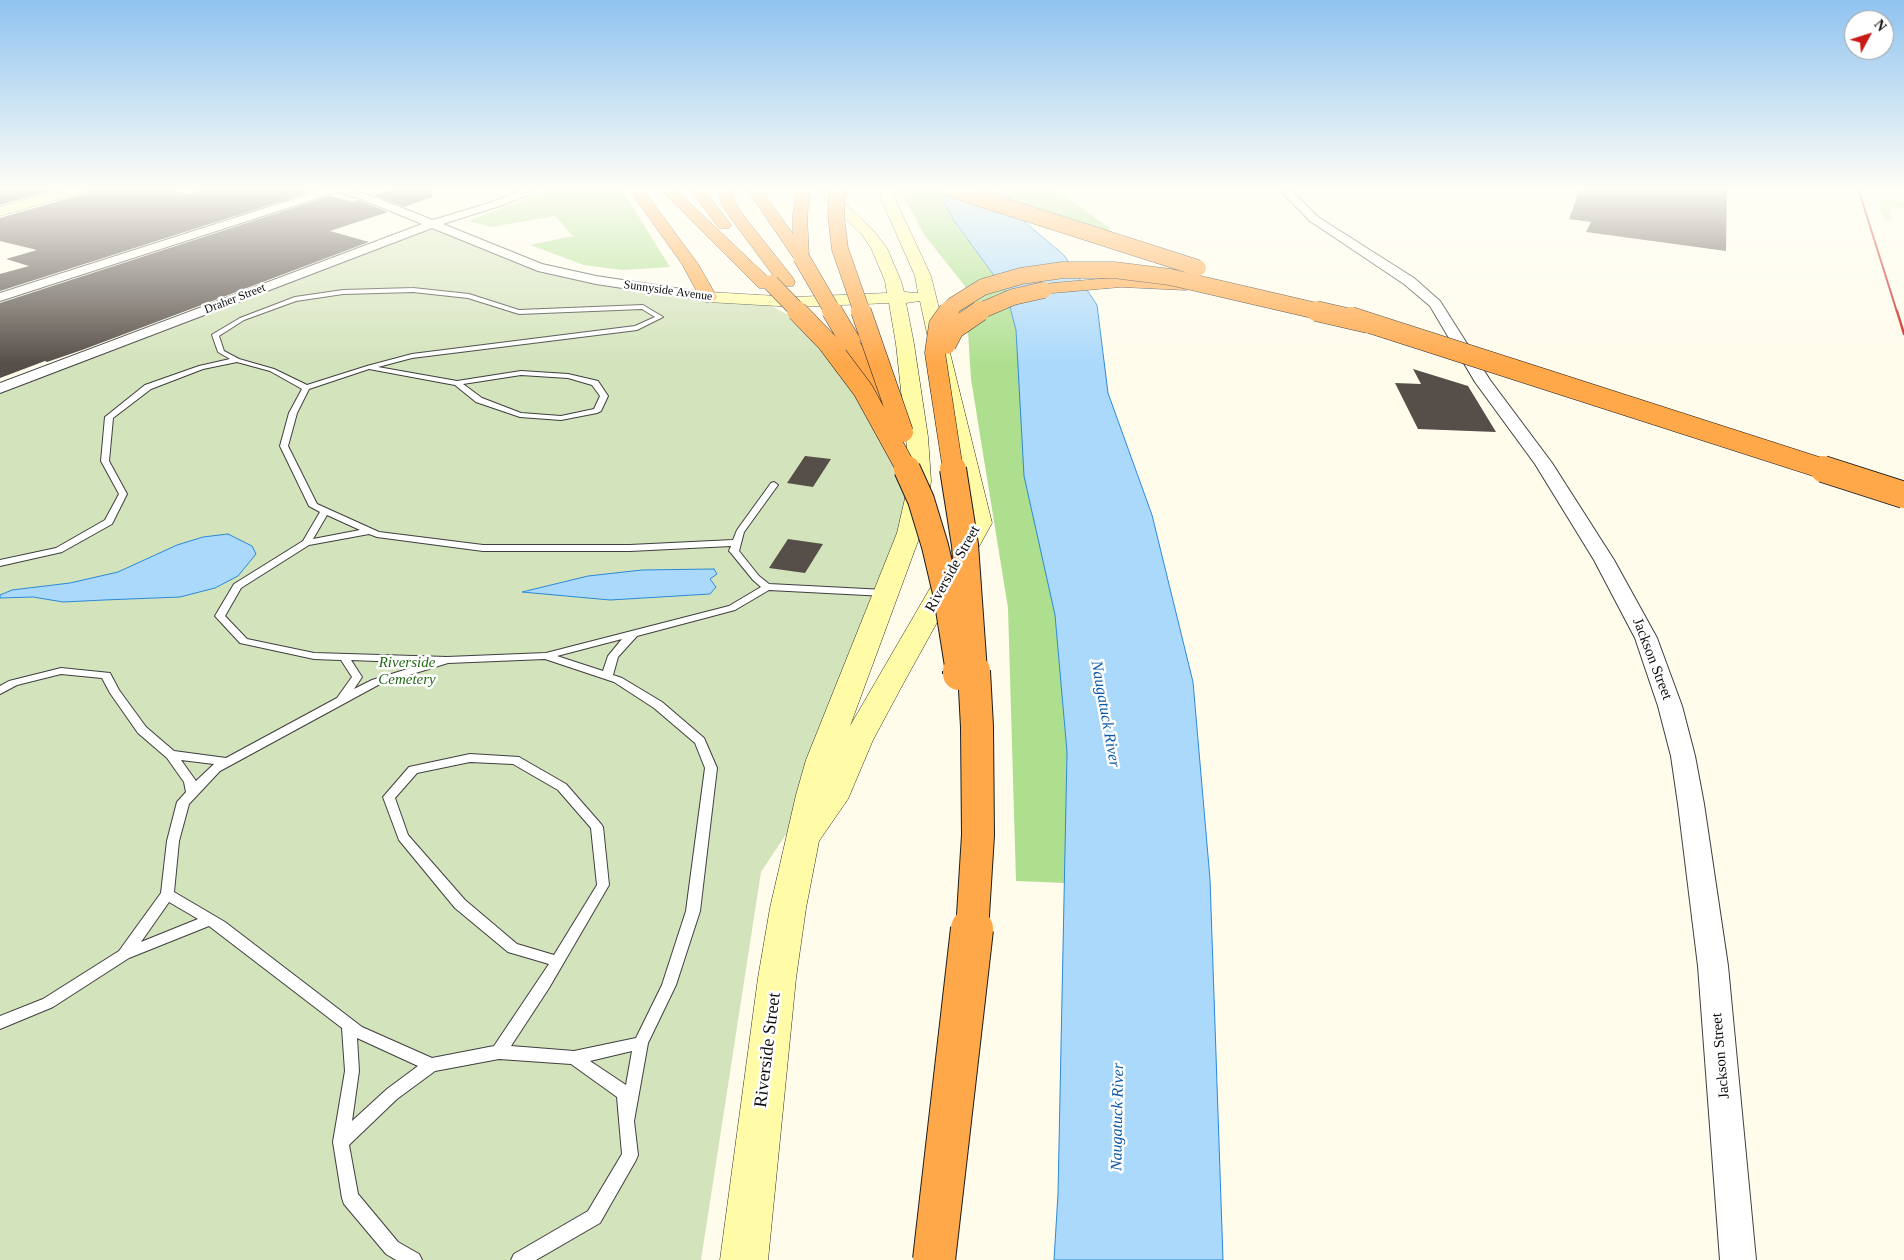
<!DOCTYPE html>
<style>
body{margin:0}
#map{position:relative;width:1904px;height:1260px;overflow:hidden;background:#fffcec;font-family:"Times New Roman",serif}
canvas{display:block}
.north{position:absolute;left:1844px;top:10px;width:50px;height:50px;box-sizing:border-box;background:#fff;border:1px solid #9e9e9e;border-radius:50%;rotate:50deg;font-size:14px;font-weight:700;line-height:20px;text-align:center;color:#0c0c0c}
.north::after{content:'';display:block;margin:auto;width:18px;height:22px;background:#c91a18;clip-path:polygon(50% 0,100% 100%,50% 72%,0 100%)}
</style>
<div id="map">
<canvas width="1904" height="1260"></canvas>
<div class="north">N</div>
</div>
<script>
const ctx = document.querySelector('canvas').getContext('2d');
ctx.lineJoin = 'round';
function paint(path, color) {
  ctx.fillStyle = color;
  ctx.fill(path, 'evenodd');
}
function poly(rows) {
  const path = new Path2D();
  for (const r of rows) {
    path.moveTo(r[0], r[1]);
    for (let i = 2; i < r.length; i += 2) path.lineTo(r[i], r[i + 1]);
  }
  return path;
}
function stroke(path, color, width, dash) {
  ctx.strokeStyle = color;
  ctx.lineWidth = width;
  ctx.lineCap = dash ? 'butt' : 'round';
  ctx.setLineDash(dash || []);
  ctx.stroke(path);
}
function write(font, color, halo, rows, align = 'center') {
  ctx.font = font + ' "Times New Roman",serif';
  ctx.lineWidth = 5;
  ctx.setLineDash([]);
  ctx.textBaseline = 'middle';
  ctx.strokeStyle = halo;
  ctx.fillStyle = color;
  for (const [text, x, y, turn = 0] of rows) {
    ctx.save();
    ctx.translate(x, y);
    ctx.rotate((+turn || 0) * Math.PI / 180);
    ctx.textAlign = isNaN(turn) ? turn : align;
    if (halo) ctx.strokeText(text, 0, 0);
    ctx.fillText(text, 0, 0);
    ctx.restore();
  }
}
paint(poly([
 [1877,198,1904,202,1904,207,1889,209,1892,221,1884,220]
]), '#cdedb2');
paint(poly([
 [555,188,621,188,670,267,622,270,584,265,530,245,573,236,555,216,491,227,468,221],
 [899,188,939,188,939,193,953,219,1006,292,1016,330,1020,380,1055,615,1067,752,1065,883,1016,881,1008,608,971,379,965,286,925,236],
 [1004,188,1055,188,1109,228,1122,245,1011,203]
]), '#aedf8f');
paint(poly([
 [433,224,556,272,762,301,794,318,864,390,920,527,812,795,761,872,701,1260,0,1260,0,394]
]), '#d3e3bb');
const water = poly([
 [939,188,1005,188,1021,219,1064,255,1097,305,1108,393,1152,515,1193,682,1210,879,1223,1260,1054,1260,1058,1194,1067,752,1055,615,1024,476,1016,330,1006,292,953,219,939,193,939,188],
 [228,534,252,546,256,554,238,576,215,588,180,597,104,600,63,602,33,597,0,598,0,595,12,590,70,583,118,572,177,545,203,537,228,534],
 [714,569,717,574,710,579,716,587,710,594,610,600,522,592,588,576,642,570,714,569]
]);
paint(water, '#abd9fc');
stroke(water, '#2b89da', 1);
paint(poly([
 [0,188,61,188,0,205],
 [90,188,160,188,187,194,206,188,294,188,310,192,0,291,0,274,29,266,6,259,37,250,0,241,0,218,87,193],
 [398,188,430,188,433,197,404,207,374,195],
 [1580,188,1727,188,1726,251,1586,232,1591,222,1569,219],
 [330,196,353,202,358,200,388,212,330,231,369,242,82,350,47,362,45,361,0,378,0,303],
 [1413,369,1468,386,1496,432,1418,429,1395,383,1421,384],
 [805,456,831,459,813,487,787,483],
 [788,539,823,544,805,573,769,568]
]), '#564e48');
const lane = poly([
 [413,288,469,294,519,310,643,305,663,317,637,330,412,358,378,367,457,381,521,371,568,374,598,381,608,396,601,411,597,413,561,420,520,417,476,402,455,385,369,369,309,389,297,413,288,446,317,504,379,532,483,545,630,545,733,540,737,530,771,483,774,482,778,485,744,532,739,551,759,576,769,584,885,590,890,593,885,596,769,590,735,610,637,636,618,657,613,675,622,678,662,702,704,738,717,768,700,911,676,985,648,1043,634,1121,638,1155,636,1160,600,1223,536,1260,511,1260,514,1254,588,1211,622,1154,617,1097,571,1064,499,1059,435,1071,397,1099,349,1145,358,1194,398,1242,419,1254,422,1260,396,1260,386,1254,344,1204,342,1198,333,1142,345,1071,342,1028,209,926,129,958,53,1007,0,1029,0,1016,43,999,119,951,161,893,167,841,177,802,186,792,184,782,167,758,138,733,110,693,102,678,61,674,17,685,0,694,0,686,9,681,61,668,110,673,119,690,146,727,174,751,226,758,337,698,352,677,341,660,314,659,240,643,215,616,234,584,303,541,320,512,309,506,280,446,289,413,302,389,270,371,237,362,203,369,151,389,113,418,109,461,127,494,112,524,62,552,0,566,0,560,56,548,105,520,119,494,101,461,105,417,145,385,199,366,230,359,218,352,212,335,213,334,240,318,295,297,343,290,413,288],
 [413,292,468,298,519,314,642,309,655,317,635,326,412,354,367,366,307,385,274,369,239,359,224,351,219,336,244,320,296,301,343,294,413,292],
 [521,375,568,378,592,385,600,396,594,409,561,416,521,413,482,398,463,384,521,375],
 [327,515,360,530,313,539,327,515],
 [369,534,377,537,483,551,630,551,731,546,729,551,731,553,753,580,761,587,729,606,546,653,447,657,314,653,247,639,225,616,241,588,309,545,369,534],
 [622,639,608,656,603,671,557,656,622,639],
 [545,659,614,682,654,708,695,743,705,768,686,911,662,985,636,1038,574,1051,511,1046,549,988,609,885,603,827,601,824,566,784,519,757,470,754,409,767,383,797,399,840,455,908,508,952,549,964,494,1046,432,1058,362,1027,225,922,174,892,179,841,189,804,220,771,380,684,448,663,545,659],
 [351,660,427,663,372,680,354,689,362,677,351,660],
 [181,760,214,764,196,781,181,760],
 [470,762,513,764,558,790,591,828,597,885,554,955,517,944,465,900,408,835,395,798,417,773,470,762],
 [169,902,198,919,141,942,169,902],
 [357,1038,418,1066,387,1089,352,1121,359,1071,357,1038],
 [632,1051,626,1085,590,1061,632,1051]
]);
const street = poly([
 [328,188,345,188,369,195,433,220,495,201,522,190,530,190,531,192,530,194,503,205,443,224,542,264,596,276,708,293,715,297,708,301,596,284,538,271,432,228,0,393,0,383,422,224,361,199,337,192,0,301,0,293,328,188],
 [1278,188,1289,188,1318,217,1414,278,1440,301,1490,380,1552,463,1614,560,1657,638,1682,706,1695,756,1704,804,1728,966,1756,1260,1720,1260,1698,966,1678,804,1671,756,1658,706,1635,638,1594,560,1535,464,1475,382,1430,306,1404,284,1310,221,1278,188]
]);
const secondary = poly([
 [67,188,88,188,86,191,0,216,0,207,67,188],
 [814,188,829,188,873,230,887,248,901,281,904,292,918,293,915,276,881,199,879,188,893,188,895,199,931,276,992,523,903,684,873,740,848,799,819,841,806,908,796,978,768,1260,720,1260,758,978,770,908,796,795,806,760,897,533,909,481,906,437,896,344,889,303,795,307,708,302,702,301,699,297,702,293,708,292,795,297,887,293,885,281,871,248,863,236,814,188],
 [920,301,968,523,850,726,921,533,928,505,931,481,928,437,914,344,906,303,920,301]
]);
const highway = poly([
 [628,188,642,188,698,264,717,297,714,301,708,302,702,301,682,264,628,188],
 [659,188,674,188,771,280,773,284,771,288,759,288,659,188],
 [689,188,703,188,731,225,729,228,719,228,689,188],
 [717,188,731,188,736,204,743,215,793,278,795,282,793,286,781,286,730,217,722,204,717,188],
 [746,188,760,188,793,234,793,215,797,188,811,188,807,215,809,257,807,260,795,260,746,188],
 [1121,277,1185,280,1191,281,1193,285,1191,289,1185,290,1121,287,1053,293,1047,292,1045,288,1047,284,1053,283,1121,277],
 [850,335,857,337,859,341,905,416,902,420,895,422,888,420,885,416,841,341,843,337,850,335]
]);
stroke(lane, '#3f3f3f', 2);
stroke(street, '#3f3f3f', 2);
stroke(secondary, '#2e2e2e', 1);
stroke(highway, '#1d1d1d', 1);
paint(lane, '#fff');
paint(street, '#fff');
paint(secondary, '#fffba7');
paint(highway, '#ffa84a');
stroke(poly([
 [1858,188,1897,312]
]), '#c91a18', 2);
stroke(poly([
 [1897,311,1904,334]
]), '#c91a18', 2.5);
const highwayBridgeFar4 = poly([
 [840,188,837,197,836,215,840,249,862,312],
 [948,188,1198,268],
 [801,257,833,312],
 [771,283,799,312],
 [948,312,954,305,983,287,1021,276,1063,270,1114,270,1170,277,1321,312],
 [978,312,1013,297,1044,290]
]);
const highwayBridgeFar3 = poly([
 [797,311,827,342,863,390,907,470],
 [832,311,850,341],
 [861,311,903,432],
 [949,311,939,325,935,353,953,470],
 [1316,311,1368,323],
 [1351,317,1827,470],
 [946,344,954,329,980,311]
]);
const highwayBridgeFar2 = poly([
 [907,469,921,500,935,546,947,597,959,672],
 [953,469,965,545,974,672],
 [1823,469,1904,495]
]);
const highwayBridgeFar1 = poly([
 [959,671,959,674],
 [972,931,978,835,977,727,974,671]
]);
const highwayBridge = poly([
 [934,1260,972,929]
]);
stroke(highwayBridgeFar4, '#1d1d1d', 17, []);
stroke(highwayBridgeFar3, '#1d1d1d', 21, []);
stroke(highwayBridgeFar2, '#1d1d1d', 28, []);
stroke(highwayBridgeFar1, '#1d1d1d', 34, []);
stroke(highwayBridge, '#1d1d1d', 44, []);
stroke(highwayBridgeFar4, '#ffa84a', 16);
stroke(highwayBridgeFar3, '#ffa84a', 20);
stroke(highwayBridgeFar2, '#ffa84a', 26);
stroke(highwayBridgeFar1, '#ffa84a', 32);
stroke(highwayBridge, '#ffa84a', 42);
const sky = ctx.createLinearGradient(0, 0, 0, 364);
sky.addColorStop(0, '#8fc3f0');
sky.addColorStop(0.52, '#fffef6');
sky.addColorStop(1, '#fffef600');
ctx.fillStyle = sky;
ctx.fillRect(0, 0, 1904, 364);
write('12px', '#0c0c0c', '#fff', [
 ["Sunnyside Avenue",668,291,8],
 ["Draher Street",235,299,-21]
]);
write('15px', '#0c0c0c', '#fff', [
 ["Riverside Street",953,569,-61],
 ["Jackson Street",1652,659,69],
 ["Jackson Street",1721,1056,-95]
]);
write('italic 15px', '#236a17', '#fff', [
 ["Riverside",407,663],
 ["Cemetery",407,680]
]);
write('italic 16px', '#0a5aa9', '#fff', [
 ["Naugatuck River",1105,714,80],
 ["Naugatuck River",1118,1117,-89]
]);
write('18px', '#0c0c0c', '#fff', [
 ["Riverside Street",768,1050,-83]
]);
</script>
